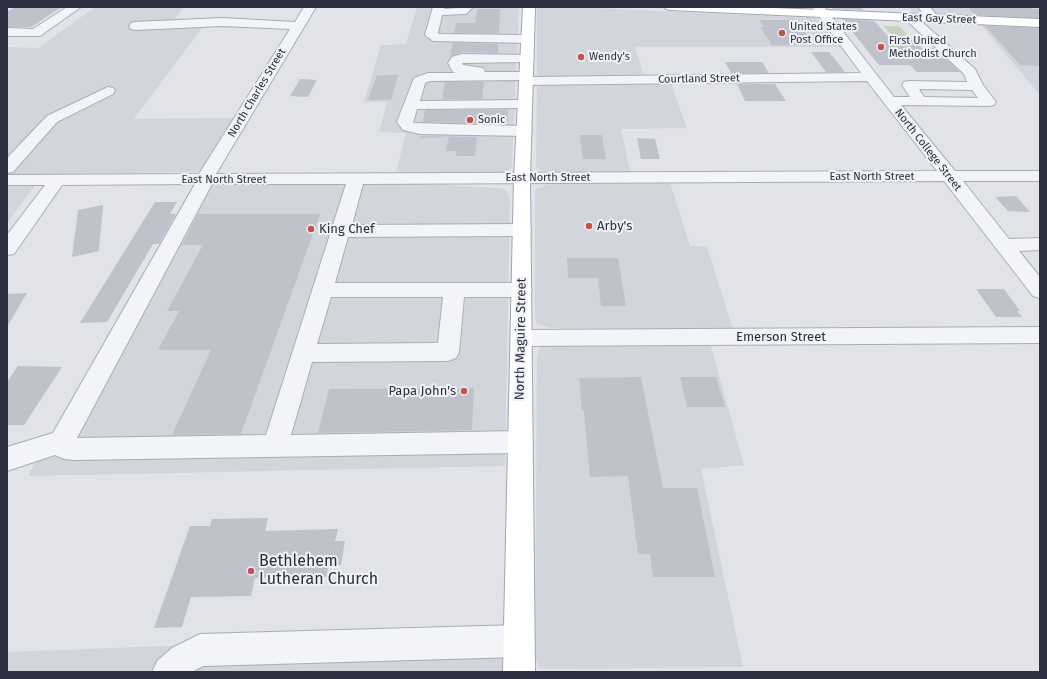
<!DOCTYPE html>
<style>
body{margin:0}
#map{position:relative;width:1047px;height:679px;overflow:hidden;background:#e1e3e8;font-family:"Fira Sans",sans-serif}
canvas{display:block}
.frame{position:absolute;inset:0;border:8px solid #2b2f3f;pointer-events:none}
</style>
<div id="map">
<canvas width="1047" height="679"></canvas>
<div class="frame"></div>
</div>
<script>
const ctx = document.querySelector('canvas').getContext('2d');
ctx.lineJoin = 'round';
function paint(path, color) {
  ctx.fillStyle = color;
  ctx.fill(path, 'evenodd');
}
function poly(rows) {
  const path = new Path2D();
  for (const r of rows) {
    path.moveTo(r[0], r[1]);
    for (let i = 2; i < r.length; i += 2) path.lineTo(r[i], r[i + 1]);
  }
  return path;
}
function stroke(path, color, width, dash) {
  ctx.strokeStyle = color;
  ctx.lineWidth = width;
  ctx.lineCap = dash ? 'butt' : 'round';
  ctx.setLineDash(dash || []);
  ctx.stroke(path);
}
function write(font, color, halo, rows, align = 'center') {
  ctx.font = font + ' "Fira Sans",sans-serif';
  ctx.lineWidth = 4;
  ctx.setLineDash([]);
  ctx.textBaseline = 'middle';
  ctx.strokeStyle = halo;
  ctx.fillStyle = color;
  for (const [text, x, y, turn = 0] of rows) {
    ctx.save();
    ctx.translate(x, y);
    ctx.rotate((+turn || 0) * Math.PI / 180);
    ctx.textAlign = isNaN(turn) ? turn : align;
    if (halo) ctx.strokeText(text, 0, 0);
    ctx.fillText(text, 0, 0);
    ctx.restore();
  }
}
paint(poly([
 [95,7,184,7,174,20,208,20,134,119,235,118,203,169,199,172,7,175,7,47,38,48],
 [417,7,519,7,512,166,509,170,503,172,396,172,406,133,379,132,387,102,364,102,381,45,406,44],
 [539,7,571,7,816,18,841,47,635,47,644,76,539,77,537,75,537,9],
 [909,7,1040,7,1040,21,915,15],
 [981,25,1040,28,1040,95],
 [671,84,687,128,621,129,631,174,547,173,537,169,536,166,537,87,538,86],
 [670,182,690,246,707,247,733,329,549,328,537,324,535,319,535,190,545,185,558,184],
 [401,183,499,188,504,189,510,197,505,466,28,476,193,185],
 [35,185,7,223,7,186],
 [710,343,744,465,701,469,743,667,547,669,539,667,535,657,537,358,539,349,545,345],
 [504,629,502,672,7,672,7,652,194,645]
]), '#d3d5dd');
paint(poly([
 [883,26,899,26,910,37,894,37]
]), '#c4d2c3');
paint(poly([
 [15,7,62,7,31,27,7,27,7,12],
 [831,7,861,7,864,10,833,9],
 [968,7,1029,7,1032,9,1040,9,1040,18,975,15],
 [477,9,500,9,499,33,454,33,456,23,475,23],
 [842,19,874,21,891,39,913,39,922,48,934,48,960,72,917,72,910,65,879,65],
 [760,20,796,20,814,45,772,45,760,27,764,27],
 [985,26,1040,28,1040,66,1020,65],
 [453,43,498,44,498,53,462,52,452,56,450,58],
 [811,52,829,52,845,72,826,72],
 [725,62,762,62,769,73,731,73],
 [377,75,398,75,391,100,368,100],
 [300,79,317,80,308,97,290,96],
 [445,82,484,82,482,99,442,99],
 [737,84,775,84,786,101,745,101],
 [425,110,508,110,507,124,423,122],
 [580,135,602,135,606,159,583,159],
 [421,136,477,137,475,156,456,156,457,151,446,151,449,137,420,138],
 [637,138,655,139,660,159,641,159],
 [1016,196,1030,212,1008,211,995,197],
 [155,202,177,202,170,214,176,214,159,244,153,244,107,322,80,323],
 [103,205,99,251,72,257,78,210],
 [198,214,320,214,241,434,172,435,211,350,158,350,179,311,167,311,203,245,182,245],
 [567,258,618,258,626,306,601,306,598,278,568,278],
 [976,289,1004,289,1020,311,1017,311,1022,317,996,317],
 [27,293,7,327,7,294],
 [18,366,62,367,24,425,7,425,7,382],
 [641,377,663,488,697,488,715,577,653,577,650,554,638,554,628,476,590,477,584,411,582,411,579,378],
 [680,377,716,377,725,407,687,407],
 [474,388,472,430,318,433,329,389],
 [268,518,265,531,338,529,335,541,345,541,341,565,329,565,326,577,255,578,251,596,191,597,182,627,154,628,190,526,210,526,212,519]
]), '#bfc1cb');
const minor = poly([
 [67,7,81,7,40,36,7,36,7,28,33,29,67,7],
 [304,7,316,7,216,174,937,171,867,81,526,85,521,84,520,80,430,81,425,83,420,101,525,100,530,101,532,104,530,107,525,108,417,109,413,123,524,126,529,128,532,131,529,134,524,136,420,134,403,130,397,122,414,78,428,73,456,73,453,72,448,63,452,57,462,54,532,55,534,58,532,61,527,62,462,63,463,65,483,68,485,71,484,72,526,72,531,73,532,77,861,73,812,7,824,7,894,97,910,97,902,85,904,82,909,81,967,82,964,74,904,18,906,15,910,14,914,15,975,69,983,85,996,102,994,105,989,106,901,105,955,171,1040,171,1040,181,963,181,1009,239,1040,238,1040,250,1019,251,1040,277,1040,298,1033,296,944,181,363,184,352,225,522,224,529,226,531,230,529,234,522,236,348,237,335,283,522,283,529,285,532,290,529,295,522,297,464,297,459,352,456,358,448,361,312,362,291,435,520,431,529,434,533,442,529,450,520,453,74,460,64,459,55,455,7,471,7,447,53,433,195,184,62,185,14,254,7,255,7,235,45,185,7,185,7,175,199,174,290,29,222,26,135,30,131,29,129,26,131,23,135,22,222,18,295,22,304,7],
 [919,89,972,90,978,98,924,97,919,89],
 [212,184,346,184,266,435,77,438,212,184],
 [331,297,443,297,438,343,317,344,331,297],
 [433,7,445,7,444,9,473,7,466,14,442,15,438,33,439,34,527,35,531,36,533,39,531,42,527,43,433,41,425,35,433,7],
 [918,7,930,7,939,18,937,21,933,22,929,21,918,7],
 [108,87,113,88,115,91,113,94,57,122,13,172,7,173,7,158,47,116,108,87],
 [1040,327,1040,343,522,346,514,344,511,338,514,332,522,330,1040,327],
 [519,625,530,630,535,641,530,652,519,657,203,666,192,672,152,672,157,661,172,648,200,634,519,625]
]);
const major = poly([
 [523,7,535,7,530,178,535,672,503,672,514,178,523,7],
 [664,7,750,7,1040,19,1040,27,670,10,666,9,664,7]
]);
stroke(minor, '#aaadb5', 2);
stroke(major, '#a1a5b3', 2);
paint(minor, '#f3f4f7');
paint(major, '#fff');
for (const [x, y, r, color] of [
 [782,33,4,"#c35250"],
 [881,47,4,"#c35250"],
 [581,57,4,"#c35250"],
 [470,120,4,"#c35250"],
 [589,226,4,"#c35250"],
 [311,229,4,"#c35250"],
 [464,391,4,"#c35250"],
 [251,571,4,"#c35250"]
]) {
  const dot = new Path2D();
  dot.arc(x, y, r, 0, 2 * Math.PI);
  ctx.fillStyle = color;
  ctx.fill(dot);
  stroke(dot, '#f0f2f6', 1.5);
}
write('11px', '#2b2f3f', '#f0f2f6', [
 ["East Gay Street",939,19,2],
 ["Courtland Street",699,79,-1],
 ["North Charles Street",257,93,-59],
 ["North College Street",928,150,52],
 ["East North Street",872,177],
 ["East North Street",548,178],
 ["East North Street",224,180]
]);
write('11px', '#2b2f3f', '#f0f2f6', [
 ["United States",790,27],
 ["Post Office",790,40],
 ["First United",889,41],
 ["Methodist Church",889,54],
 ["Wendy's",589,57],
 ["Sonic",478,120]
], 'left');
write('13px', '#2b2f3f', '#f0f2f6', [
 ["Arby's",597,226],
 ["King Chef",319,229],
 ["Papa John's",456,391,"right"]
], 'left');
write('13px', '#2b2f3f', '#f0f2f6', [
 ["Emerson Street",781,337],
 ["North Maguire Street",521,339,-89]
]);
write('16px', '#2b2f3f', '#f0f2f6', [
 ["Bethlehem",259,562],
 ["Lutheran Church",259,580]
], 'left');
</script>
